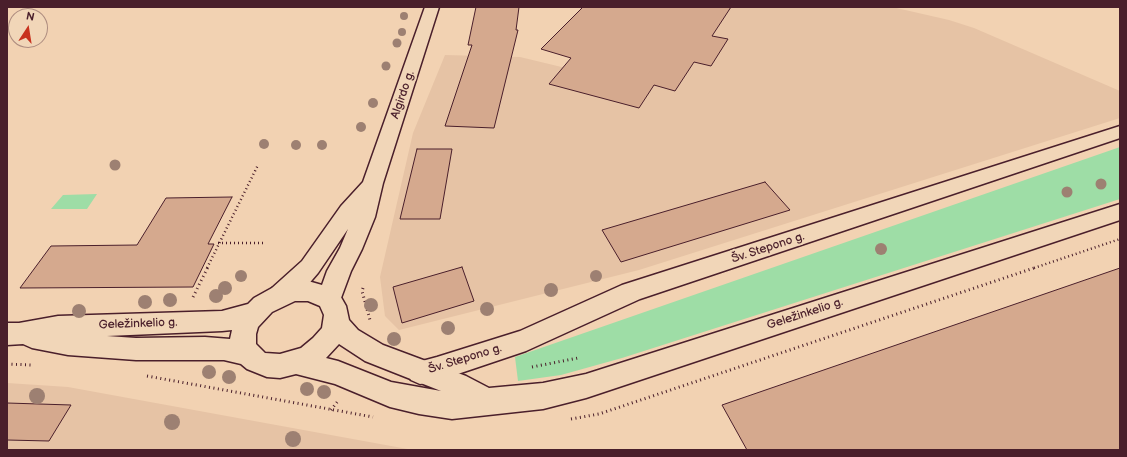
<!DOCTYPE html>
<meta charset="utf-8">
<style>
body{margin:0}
#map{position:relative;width:1127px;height:457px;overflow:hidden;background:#f2d2b2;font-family:"Balsamiq Sans",sans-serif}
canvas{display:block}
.frame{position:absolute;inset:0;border:8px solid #4a1f2b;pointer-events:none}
.north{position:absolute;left:8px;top:8px;width:40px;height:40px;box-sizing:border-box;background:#f1d6b8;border:1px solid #ae8d80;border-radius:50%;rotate:12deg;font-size:11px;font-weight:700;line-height:16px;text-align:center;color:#4a1f2b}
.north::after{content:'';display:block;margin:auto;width:14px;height:18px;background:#c8321e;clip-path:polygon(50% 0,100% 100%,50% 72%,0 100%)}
</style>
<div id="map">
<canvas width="1127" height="457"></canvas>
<div class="frame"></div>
<div class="north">N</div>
</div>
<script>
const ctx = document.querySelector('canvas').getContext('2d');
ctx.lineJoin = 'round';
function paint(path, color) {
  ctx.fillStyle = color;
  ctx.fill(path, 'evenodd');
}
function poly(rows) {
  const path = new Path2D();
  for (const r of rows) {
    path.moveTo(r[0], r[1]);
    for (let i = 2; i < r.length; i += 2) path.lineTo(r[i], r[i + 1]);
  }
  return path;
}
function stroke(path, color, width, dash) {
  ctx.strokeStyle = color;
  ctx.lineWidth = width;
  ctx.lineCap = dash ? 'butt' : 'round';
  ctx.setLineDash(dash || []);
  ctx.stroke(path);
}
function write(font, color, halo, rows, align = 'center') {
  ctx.font = font + ' "Balsamiq Sans",sans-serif';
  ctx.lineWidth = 4;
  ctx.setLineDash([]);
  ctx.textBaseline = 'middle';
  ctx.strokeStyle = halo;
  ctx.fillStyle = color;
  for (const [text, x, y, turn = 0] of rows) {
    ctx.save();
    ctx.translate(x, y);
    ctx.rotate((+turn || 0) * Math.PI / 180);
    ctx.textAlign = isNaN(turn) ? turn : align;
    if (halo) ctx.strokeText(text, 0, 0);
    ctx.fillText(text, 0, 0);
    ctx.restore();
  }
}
paint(poly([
 [658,7,892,7,949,20,974,28,1120,91,1120,118,639,270,399,330,385,316,380,277,413,133,445,55,520,57,599,76],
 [7,383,68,387,413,450,7,450]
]), '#e6c3a5');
paint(poly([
 [1120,147,1120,199,622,358,561,375,518,381,515,357],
 [97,194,87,209,51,209,63,195]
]), '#9edda6');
const building = poly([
 [476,7,519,7,516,30,518,30,494,128,445,126,472,45,468,45,476,7],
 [583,7,731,7,712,36,728,39,711,66,694,62,675,91,654,85,639,108,549,84,571,58,541,49,583,7],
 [417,149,452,149,440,219,400,219,417,149],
 [765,182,790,210,621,262,602,230,765,182],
 [232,197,208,244,214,244,193,287,20,288,51,246,137,245,166,198,232,197],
 [462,267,474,301,402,323,393,287,462,267],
 [1120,268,1120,450,747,450,722,405,1120,268],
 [7,403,71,405,49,441,7,440,7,403]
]);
paint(building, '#d5a98e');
stroke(building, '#4a1f2b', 1);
const minor = poly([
 [425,7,439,7,383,183,375,217,362,249,351,271,338,306,329,309,320,306,317,299,327,271,340,248,348,229,318,273,306,287,290,302,281,305,272,302,269,295,272,288,302,261,341,206,363,182,425,7],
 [1120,126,1120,138,640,299,526,351,437,381,420,384,411,380,407,372,411,364,437,357,520,331,622,285,1120,126]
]);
const secondary = poly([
 [1120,204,1120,220,586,398,543,409,452,419,419,414,390,407,335,384,296,374,280,378,267,377,247,369,241,364,224,360,136,360,68,355,32,348,23,344,7,345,7,323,19,323,58,316,222,311,248,304,254,298,272,288,295,281,308,281,329,287,338,292,346,306,349,320,358,330,383,345,466,376,489,388,543,383,586,374,1120,204],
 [295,301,308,301,320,306,324,315,322,328,313,338,301,348,280,354,265,353,256,344,256,334,258,327,272,312,295,301],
 [232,330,230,339,205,337,136,338,107,336,222,331,232,330],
 [339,344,365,361,441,391,391,382,338,361,326,358,339,344]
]);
stroke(minor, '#4a1f2b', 3);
stroke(secondary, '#4a1f2b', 3);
stroke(poly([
 [218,243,263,243],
 [207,268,258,165],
 [1034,268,1120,239]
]), '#4a1f2b', 2.5, [1, 3]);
stroke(poly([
 [363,288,362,291,370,320],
 [193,297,208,267],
 [7,364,31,365],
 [532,367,578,358],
 [147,376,373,417],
 [331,410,338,401],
 [571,419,599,414,1037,267]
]), '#4a1f2b', 3, [1, 3.5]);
paint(minor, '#f1d6b8');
paint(secondary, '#f1d6b8');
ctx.fillStyle = '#9d8072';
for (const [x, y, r] of [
 [404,16,4],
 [402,32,4],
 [397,43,4.5],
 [386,66,4.5],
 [373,103,5],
 [361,127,5],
 [264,144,5],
 [296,145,5],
 [322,145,5],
 [115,165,5.5],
 [1101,184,5.5],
 [1067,192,5.5],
 [881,249,6],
 [241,276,6],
 [596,276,6],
 [225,288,7],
 [551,290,7],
 [216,296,7],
 [170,300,7],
 [145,302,7],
 [371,305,7],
 [487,309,7],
 [79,311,7],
 [448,328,7],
 [394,339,7],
 [209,372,7],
 [229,377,7],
 [307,389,7],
 [324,392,7],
 [37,396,8],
 [172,422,8],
 [293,439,8]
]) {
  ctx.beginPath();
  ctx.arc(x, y, r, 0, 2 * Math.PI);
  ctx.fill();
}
write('12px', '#4a1f2b', '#f1d6b8', [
 ["Algirdo g.",403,95,-71],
 ["Šv. Stepono g.",768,248,-18],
 ["Geležinkelio g.",805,314,-18],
 ["Geležinkelio g.",138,324,-2],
 ["Šv. Stepono g.",465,359,-17]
]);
</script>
